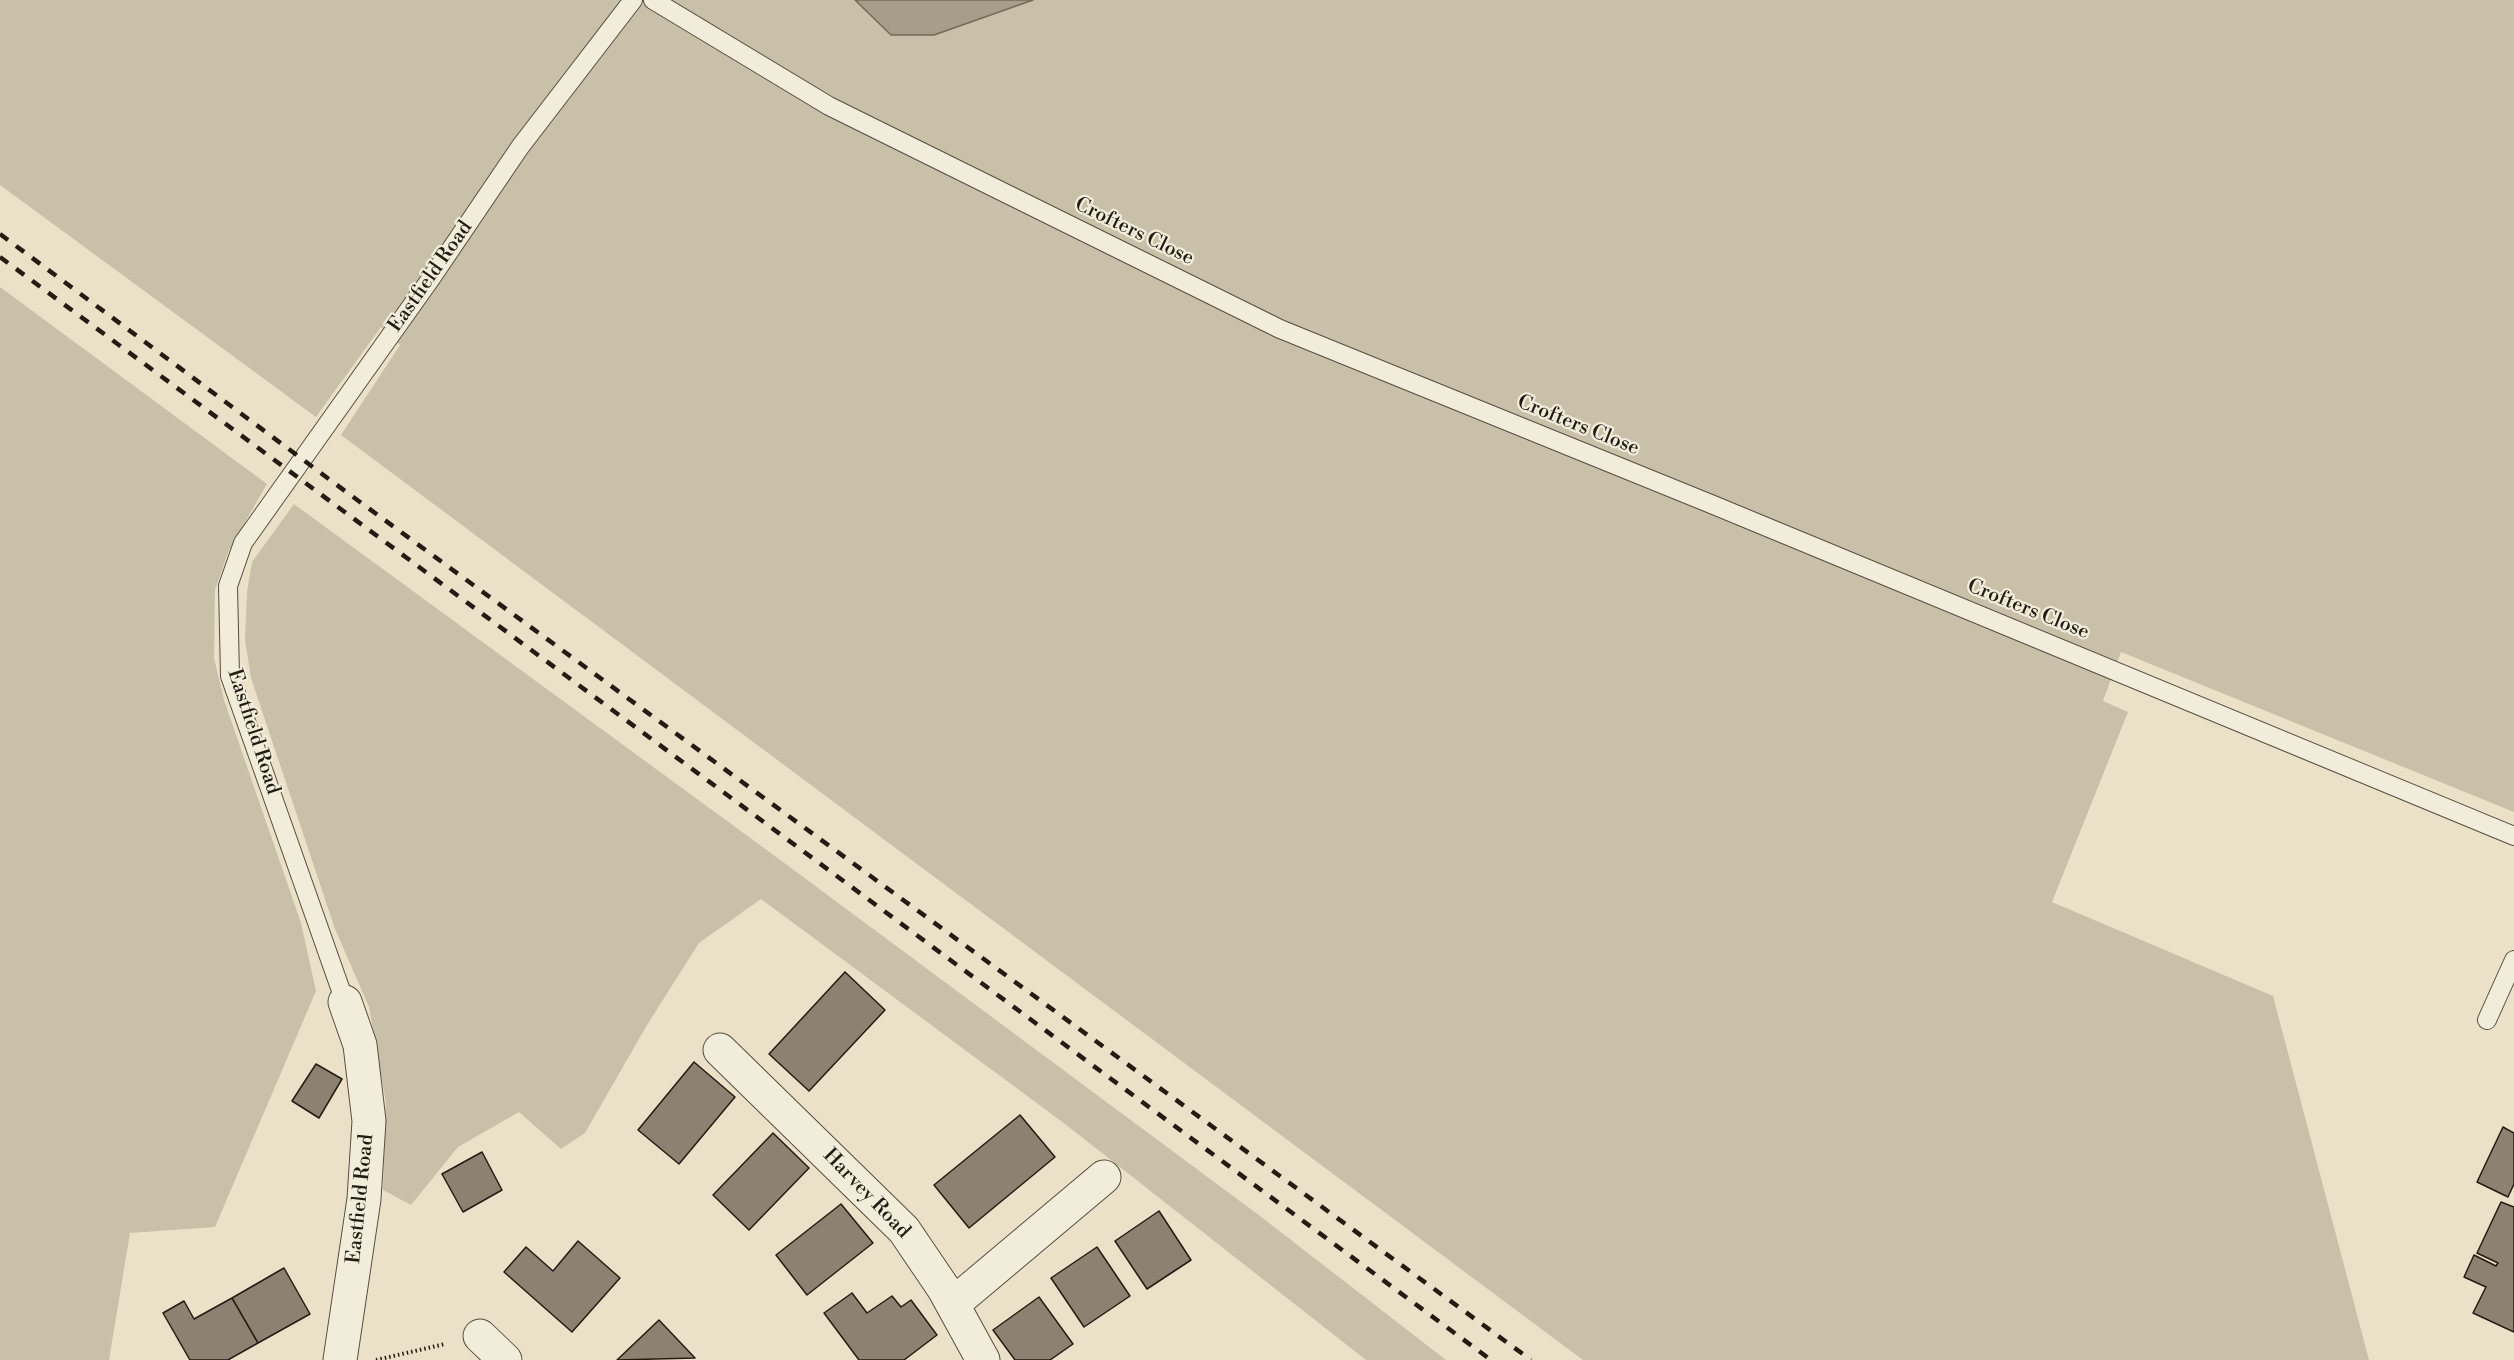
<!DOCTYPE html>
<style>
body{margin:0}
canvas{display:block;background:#ebe1c8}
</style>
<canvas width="2514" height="1360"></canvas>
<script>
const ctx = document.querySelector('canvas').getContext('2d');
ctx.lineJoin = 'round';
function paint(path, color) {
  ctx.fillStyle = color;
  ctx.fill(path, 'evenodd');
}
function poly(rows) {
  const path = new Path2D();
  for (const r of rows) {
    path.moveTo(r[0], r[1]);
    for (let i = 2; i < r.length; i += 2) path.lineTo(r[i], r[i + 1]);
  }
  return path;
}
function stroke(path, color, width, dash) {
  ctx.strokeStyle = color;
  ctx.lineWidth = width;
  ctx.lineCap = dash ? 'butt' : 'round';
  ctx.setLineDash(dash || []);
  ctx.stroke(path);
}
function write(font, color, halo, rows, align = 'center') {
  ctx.font = font + ' "Libre Bodoni",serif';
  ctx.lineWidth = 4.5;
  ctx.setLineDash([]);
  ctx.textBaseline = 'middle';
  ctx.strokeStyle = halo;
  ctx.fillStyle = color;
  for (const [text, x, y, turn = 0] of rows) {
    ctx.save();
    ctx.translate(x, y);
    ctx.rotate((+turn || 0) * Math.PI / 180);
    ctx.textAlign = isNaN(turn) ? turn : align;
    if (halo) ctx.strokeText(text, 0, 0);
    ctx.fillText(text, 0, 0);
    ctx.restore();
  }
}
paint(poly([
 [0,0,2514,0,2514,812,2121,652,2103,701,2128,712,2052,902,2273,996,2369,1360,1583,1360,341,435,400,345,381,327,316,417,0,185],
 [0,287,267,484,229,550,215,590,214,658,224,700,301,923,316,991,215,1227,130,1233,109,1360,0,1360],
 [294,504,779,859,1260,1216,1446,1360,1366,1360,1065,1124,761,899,699,943,647,1025,585,1133,561,1149,519,1112,458,1147,411,1205,383,1190,386,1103,369,1007,335,929,251,678,245,640,247,592,252,562]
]), '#c9c0a9');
const water = poly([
 [855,0,1033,0,934,35,891,35,855,0]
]);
paint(water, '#a79e8a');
stroke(water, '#736a5a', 1.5);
const building = poly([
 [845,972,885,1010,809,1091,769,1054,845,972],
 [694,1062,735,1097,679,1164,638,1130,694,1062],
 [316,1064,342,1079,319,1118,292,1101,316,1064],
 [1020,1115,1055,1157,969,1228,934,1185,1020,1115],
 [2503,1127,2514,1133,2514,1184,2508,1197,2477,1182,2503,1127],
 [773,1133,809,1168,749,1230,713,1195,773,1133],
 [482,1152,502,1190,463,1212,442,1174,482,1152],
 [2501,1202,2514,1207,2514,1332,2473,1313,2486,1287,2464,1277,2474,1255,2496,1266,2498,1263,2477,1253,2501,1202],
 [841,1204,873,1243,807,1295,776,1255,841,1204],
 [1159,1211,1191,1260,1147,1289,1115,1241,1159,1211],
 [578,1241,620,1278,572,1332,504,1272,526,1247,553,1271,578,1241],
 [1097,1247,1130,1296,1084,1327,1051,1278,1097,1247],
 [284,1268,310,1314,258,1343,232,1298,284,1268],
 [852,1293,867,1313,892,1296,901,1307,911,1300,937,1335,904,1360,859,1360,824,1313,852,1293],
 [1039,1297,1073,1344,1050,1360,1015,1360,993,1330,1039,1297],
 [232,1298,258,1343,228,1360,190,1360,163,1313,184,1301,194,1319,232,1298],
 [659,1320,695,1358,617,1360,659,1320]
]);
paint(building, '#8b8271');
stroke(building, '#241c12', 1.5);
const lane = poly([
 [653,0,829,106,1280,329,1711,504,2514,836],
 [345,1002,230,676,228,586,243,543,432,277,520,147,633,0],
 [2487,1020,2514,960]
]);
const street = poly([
 [720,1050,904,1230,944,1289,983,1360],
 [953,1304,1104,1177],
 [480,1336,505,1360],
 [340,1360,364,1199,369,1121,360,1045,345,1002]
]);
stroke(lane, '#564d40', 20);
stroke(street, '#564d40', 35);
stroke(poly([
 [376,1360,445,1344]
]), '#241c12', 4, [1.5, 3]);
stroke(lane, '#f2ecdb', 18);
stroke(street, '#f2ecdb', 33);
stroke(poly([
 [0,234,345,491,1531,1360],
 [0,257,1491,1360]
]), '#241c12', 4.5, [10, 10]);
write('20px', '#241c12', '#f2ecdb', [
 ["Crofters Close",1134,232,26],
 ["Eastfield Road",431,277,-55],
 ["Crofters Close",1578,426,22],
 ["Crofters Close",2028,610,22],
 ["Eastfield Road",253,732,72],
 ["Harvey Road",866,1194,46],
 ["Eastfield Road",361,1199,-84]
]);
</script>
